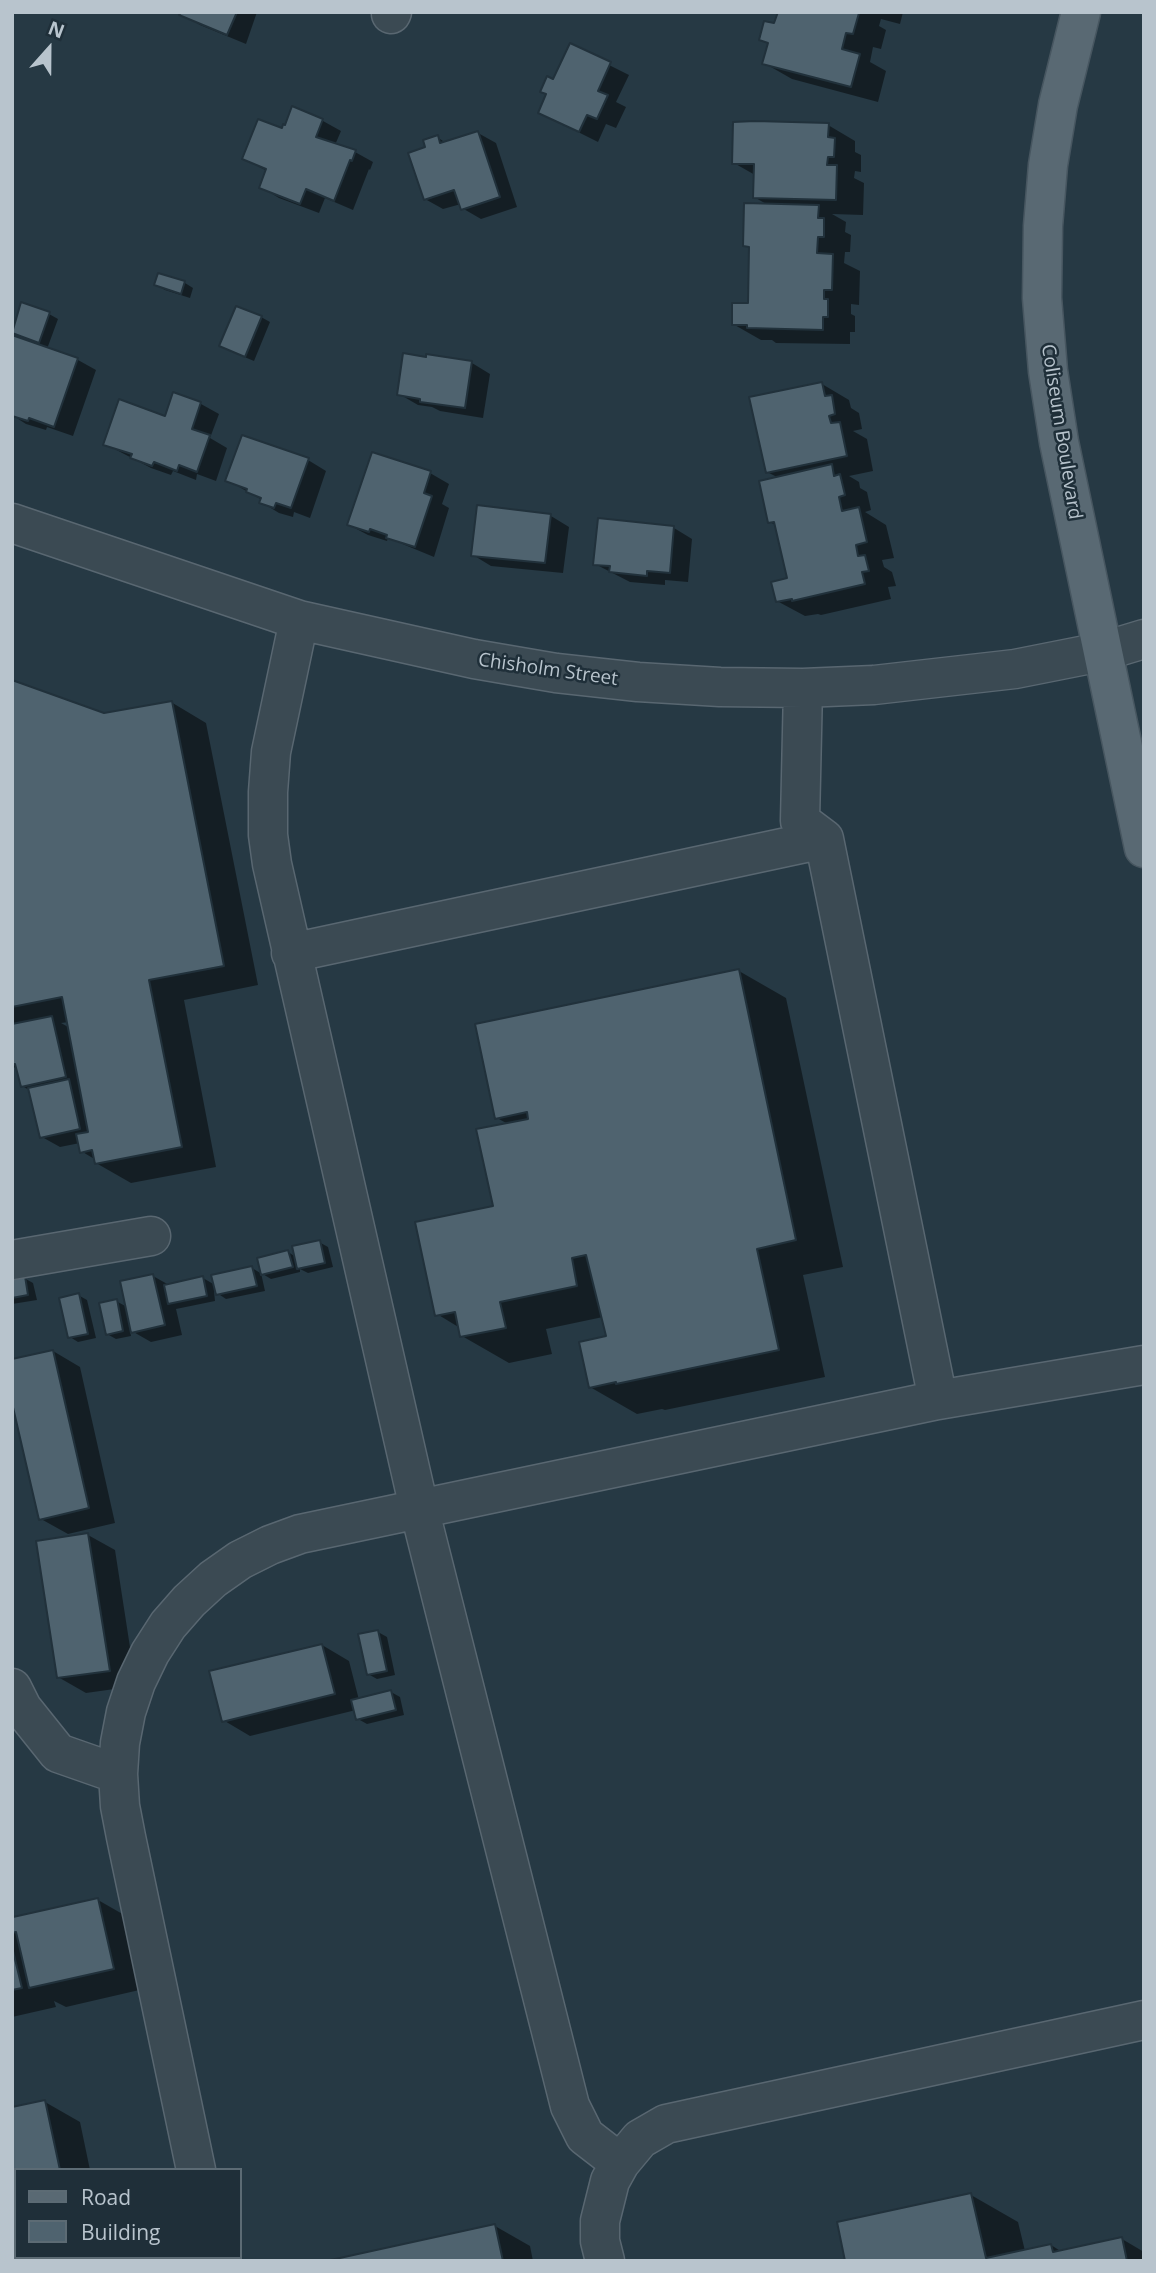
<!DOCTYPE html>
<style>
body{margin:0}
#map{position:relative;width:1156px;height:2273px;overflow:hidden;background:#263944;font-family:"Open Sans",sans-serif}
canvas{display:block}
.frame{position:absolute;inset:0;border:14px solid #b8c4cd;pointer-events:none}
.legend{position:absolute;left:14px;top:2168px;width:228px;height:91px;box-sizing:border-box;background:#1f2f39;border:2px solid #5c6b74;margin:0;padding:9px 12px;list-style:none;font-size:21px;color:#b8c4cd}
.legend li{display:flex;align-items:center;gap:14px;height:35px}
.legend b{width:35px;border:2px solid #5c6b74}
.north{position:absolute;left:14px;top:14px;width:70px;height:70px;-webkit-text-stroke:5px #1f2f39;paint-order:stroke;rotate:21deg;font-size:19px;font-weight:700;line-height:28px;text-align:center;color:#b8c4cd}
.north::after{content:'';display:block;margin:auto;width:24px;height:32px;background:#b8c4cd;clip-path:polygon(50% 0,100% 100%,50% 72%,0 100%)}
</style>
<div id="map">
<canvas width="1156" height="2273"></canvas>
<div class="frame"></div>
<ul class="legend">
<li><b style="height:9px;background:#596973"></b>Road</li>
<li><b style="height:19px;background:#4f636f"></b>Building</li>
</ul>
<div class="north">N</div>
</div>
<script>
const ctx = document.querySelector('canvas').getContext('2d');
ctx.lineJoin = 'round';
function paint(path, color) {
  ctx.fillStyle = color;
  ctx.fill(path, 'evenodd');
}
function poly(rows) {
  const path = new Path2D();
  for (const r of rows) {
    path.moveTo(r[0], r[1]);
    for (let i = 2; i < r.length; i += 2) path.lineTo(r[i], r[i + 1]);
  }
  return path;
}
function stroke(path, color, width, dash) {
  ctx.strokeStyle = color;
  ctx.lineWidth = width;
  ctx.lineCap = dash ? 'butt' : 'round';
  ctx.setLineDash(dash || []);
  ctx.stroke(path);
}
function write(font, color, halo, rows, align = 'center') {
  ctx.font = font + ' "Open Sans",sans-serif';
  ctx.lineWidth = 5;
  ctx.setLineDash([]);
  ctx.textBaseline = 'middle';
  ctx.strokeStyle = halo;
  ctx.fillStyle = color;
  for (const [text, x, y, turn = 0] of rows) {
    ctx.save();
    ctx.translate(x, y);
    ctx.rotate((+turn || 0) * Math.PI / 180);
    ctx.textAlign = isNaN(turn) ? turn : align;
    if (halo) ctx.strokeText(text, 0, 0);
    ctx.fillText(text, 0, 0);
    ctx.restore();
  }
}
paint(poly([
 [183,12,257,12,246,44,200,25,182,15],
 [779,12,903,12,900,24,881,19,879,26,886,30,881,49,873,47,870,62,886,71,878,102,792,79,764,63],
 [571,46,629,75,616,102,626,107,616,128,606,124,598,142,540,113],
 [293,109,323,121,341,131,335,145,355,152,373,162,370,170,369,169,353,210,325,198,319,213,279,198,261,187,267,171,244,159,286,127],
 [828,125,855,141,855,152,861,155,861,172,855,171,854,178,864,183,863,215,832,214,846,222,845,232,851,235,850,252,845,252,844,263,860,271,859,305,851,304,851,314,855,316,855,332,850,332,850,344,776,343,772,340,761,340,733,324,750,305,751,249,745,245,768,205,754,197,755,175,734,163],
 [478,133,496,143,517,207,481,219,462,208,461,204,443,209,425,199,428,148,437,137,446,143],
 [159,275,185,283,193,288,190,298,165,290,156,285],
 [49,314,58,319,47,349,78,360,96,370,73,436,47,427,46,430,26,424,12,415,25,339,13,332],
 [261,317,270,322,254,361,230,351],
 [472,363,490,374,483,418,440,411,432,407,418,405,399,394],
 [822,384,849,400,851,408,859,413,862,429,853,431,867,439,873,471,849,476,859,482,860,488,867,492,871,510,865,512,886,525,894,558,882,560,884,567,892,572,896,586,888,587,891,599,821,615,818,614,805,616,777,601,789,579,777,526,770,522,779,478,767,472],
 [174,394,201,404,219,414,210,438,227,448,216,481,197,474,196,480,173,471,171,475,151,468,105,444,166,418],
 [308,460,326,471,310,518,294,512,293,517,279,513,261,502,262,500,227,480],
 [430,473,449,484,442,504,449,508,434,557,388,538,387,541,368,535,349,525],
 [551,516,569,527,563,573,491,566,473,555],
 [674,528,692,539,688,582,665,580,665,585,630,582,595,564],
 [12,682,104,715,171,702,206,723,258,985,184,1000,216,1167,131,1183,96,1163,96,1160,81,1151,80,1143,60,1147,42,1137,31,1091,22,1086,19,1070,12,1066],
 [69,1022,70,1028,61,1023],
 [739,971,786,998,843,1267,803,1275,825,1377,665,1410,662,1409,637,1414,590,1387,608,1338,603,1317,546,1329,552,1354,509,1363,462,1336,460,1328,437,1314,495,1207,508,1124,497,1118],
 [319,1242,328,1247,333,1267,308,1273,300,1269,300,1272,271,1279,261,1273,265,1291,226,1299,214,1291,215,1301,176,1309,182,1335,151,1342,130,1330,131,1336,116,1339,107,1334,116,1301,127,1307,153,1276,169,1285,203,1278,215,1285,252,1268,262,1274,288,1252,296,1257],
 [24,1278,33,1283,37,1300,12,1304,12,1280],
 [78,1295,87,1300,96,1338,78,1342,70,1337],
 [53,1351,80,1367,115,1523,68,1534,41,1519],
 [88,1535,115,1550,136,1686,86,1693,58,1677],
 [378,1632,387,1637,395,1675,377,1679,368,1674],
 [322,1645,349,1661,359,1700,391,1692,400,1697,404,1715,367,1724,358,1719,356,1710,250,1736,223,1720],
 [98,1900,133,1920,148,1988,66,2007,54,2001,56,2007,12,2017,12,1925],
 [45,2102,80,2122,90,2170,16,2170,16,2236,12,2237,12,2109],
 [971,2195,1018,2222,1025,2251,1051,2245,1062,2252,1122,2239,1144,2252,1144,2261,847,2261],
 [495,2226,530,2246,533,2261,334,2261],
 [161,2257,168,2257,174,2261,145,2261]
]), '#0007');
const building = poly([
 [181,12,237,12,227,35,179,15,181,12],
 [778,12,859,13,853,34,846,33,842,49,860,54,851,87,762,64,768,43,759,40,764,21,774,23,778,12],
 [570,43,611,62,598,91,608,95,597,119,587,115,579,132,538,113,546,94,540,92,547,76,553,79,570,43],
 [292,106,323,119,316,137,356,150,352,161,350,160,334,201,306,189,300,204,259,188,266,169,242,159,258,119,282,128,283,124,285,125,292,106],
 [755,121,829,123,828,137,835,138,834,157,828,157,827,165,837,165,836,200,753,198,754,164,732,164,733,122,755,121],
 [478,131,500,197,461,210,454,190,424,200,408,153,425,147,423,140,438,135,440,143,478,131],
 [744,203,819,205,818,218,824,218,824,237,818,237,817,253,833,254,832,290,824,290,824,299,828,299,828,317,823,317,823,330,747,328,747,325,732,325,732,303,748,303,749,247,743,246,744,203],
 [158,273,185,281,181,294,154,285,158,273],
 [21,302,50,312,39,343,12,333,21,302],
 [236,306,262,316,245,357,219,346,236,306],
 [12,335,78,358,54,427,29,418,28,421,12,416,12,335],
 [403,353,426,357,426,354,472,361,465,408,420,402,420,399,397,395,403,353],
 [822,382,825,396,832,395,835,414,829,416,831,423,840,422,847,456,766,473,749,397,822,382],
 [173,392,201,402,192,429,210,435,197,472,179,465,177,471,154,462,152,466,130,458,132,454,103,445,119,399,165,416,173,392],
 [242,435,309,458,291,508,276,503,274,508,259,503,261,498,246,492,247,489,225,481,242,435],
 [372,452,431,471,424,493,432,496,415,547,386,538,387,535,370,529,369,532,347,525,372,452],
 [832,464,834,476,840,474,845,495,839,497,842,511,859,507,867,542,856,545,858,556,865,555,869,571,862,572,865,584,792,601,792,599,776,602,771,582,787,578,774,522,768,523,759,481,832,464],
 [477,505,551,514,545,563,471,556,477,505],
 [598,518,674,526,670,573,647,571,647,576,609,572,610,566,593,565,598,518],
 [12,680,104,713,172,701,224,966,149,980,182,1147,95,1164,92,1150,80,1153,76,1134,88,1132,62,997,12,1007,12,680],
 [739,969,796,1240,757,1249,779,1350,616,1384,616,1382,589,1388,579,1342,606,1336,586,1255,572,1258,577,1286,500,1302,506,1328,460,1337,455,1312,435,1316,415,1222,493,1206,476,1129,528,1119,527,1112,495,1119,475,1024,739,969],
 [52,1016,66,1077,21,1087,15,1064,12,1065,12,1024,52,1016],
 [69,1079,80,1129,40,1138,28,1088,69,1079],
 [320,1240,325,1263,297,1269,292,1246,320,1240],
 [288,1250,293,1267,261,1275,257,1258,288,1250],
 [252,1266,257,1286,216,1295,211,1275,252,1266],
 [153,1274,165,1325,131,1333,120,1281,153,1274],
 [25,1276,28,1295,12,1298,12,1279,25,1276],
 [203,1276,207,1296,168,1304,164,1285,203,1276],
 [79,1293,88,1334,68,1338,59,1298,79,1293],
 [117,1299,123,1331,106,1335,99,1303,117,1299],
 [53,1350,89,1508,39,1520,12,1403,12,1359,53,1350],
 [88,1533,110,1671,57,1678,36,1541,88,1533],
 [378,1630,387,1671,367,1675,358,1634,378,1630],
 [322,1644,335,1694,222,1722,209,1671,322,1644],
 [391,1690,396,1710,356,1720,351,1700,391,1690],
 [98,1898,114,1969,29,1988,16,1932,12,1933,13,1917,98,1898],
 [12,1947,22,1988,12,1990,12,1947],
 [45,2100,60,2170,16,2170,16,2208,12,2209,12,2107,45,2100],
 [971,2193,986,2258,1051,2244,1053,2252,1122,2237,1127,2261,845,2261,837,2222,971,2193],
 [495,2224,503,2261,326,2261,495,2224]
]);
paint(building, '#4f636f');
stroke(building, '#21313b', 2);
const minor = poly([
 [391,14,392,12],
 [12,523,299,620,474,659,556,673,638,682,720,687,803,688,874,685,1015,669,1101,652,1144,639],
 [299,620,271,752,268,792,268,835,272,864,419,1508,570,2106,585,2136,620,2163,640,2139,666,2124,1144,2020],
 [803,688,800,821,824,839,938,1400,1144,1365],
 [291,953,824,839],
 [12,1260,151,1236],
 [12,1688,22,1708,58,1753,118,1774],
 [196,2170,126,1837,120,1806,118,1774,120,1743,126,1712,136,1682,150,1653,168,1625,189,1601,213,1579,240,1560,270,1545,300,1534,938,1400],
 [22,2261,37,2257],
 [605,2261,600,2241,600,2221,610,2181,620,2163]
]);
const major = poly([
 [1081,12,1058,105,1048,165,1043,226,1042,298,1048,371,1059,442,1144,848]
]);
stroke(minor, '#596771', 41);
stroke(major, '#475660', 41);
stroke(minor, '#3b4a53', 38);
stroke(major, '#596973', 38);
write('19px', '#b8c4cd', '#1f2f39', [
 ["Coliseum Boulevard",1061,432,81],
 ["Chisholm Street",548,670,8]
]);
</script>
